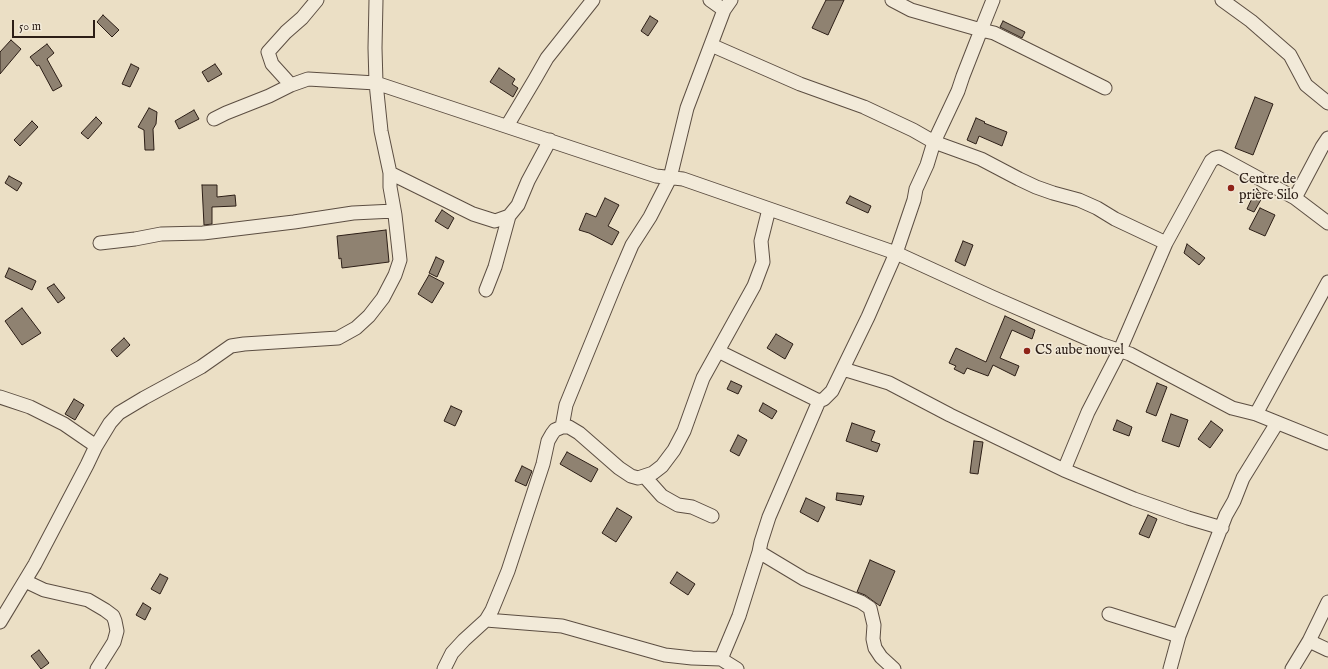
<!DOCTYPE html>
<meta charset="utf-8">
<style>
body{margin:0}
#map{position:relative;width:1328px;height:669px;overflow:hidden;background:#ebdfc5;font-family:"IM FELL English",serif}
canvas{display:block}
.scale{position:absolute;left:12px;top:20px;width:83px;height:18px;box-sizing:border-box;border:2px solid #2c1e16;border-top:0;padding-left:5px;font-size:12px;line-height:14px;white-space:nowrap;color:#2c1e16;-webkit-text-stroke:3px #f2ead9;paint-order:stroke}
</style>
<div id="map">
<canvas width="1328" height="669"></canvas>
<div class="scale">50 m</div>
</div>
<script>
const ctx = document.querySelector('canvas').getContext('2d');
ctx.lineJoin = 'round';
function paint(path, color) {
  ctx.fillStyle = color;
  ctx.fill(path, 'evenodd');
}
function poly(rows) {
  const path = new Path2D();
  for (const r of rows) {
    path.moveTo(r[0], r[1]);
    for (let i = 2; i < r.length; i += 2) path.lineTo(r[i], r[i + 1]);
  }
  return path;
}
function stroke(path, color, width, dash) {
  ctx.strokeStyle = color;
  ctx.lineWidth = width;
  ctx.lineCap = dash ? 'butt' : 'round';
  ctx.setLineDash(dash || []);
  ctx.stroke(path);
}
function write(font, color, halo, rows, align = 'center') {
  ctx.font = font + ' "IM FELL English",serif';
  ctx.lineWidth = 3;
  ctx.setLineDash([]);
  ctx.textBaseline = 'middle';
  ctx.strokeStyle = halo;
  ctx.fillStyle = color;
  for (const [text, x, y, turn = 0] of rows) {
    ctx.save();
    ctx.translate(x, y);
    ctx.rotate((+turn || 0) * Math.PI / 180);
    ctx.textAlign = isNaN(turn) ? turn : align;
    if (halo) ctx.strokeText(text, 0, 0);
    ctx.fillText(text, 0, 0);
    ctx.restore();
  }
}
const building = poly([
 [826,0,844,0,828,35,812,28,826,0],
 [103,15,119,30,112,37,97,22,103,15],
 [650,16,658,21,648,36,641,31,650,16],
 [1003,21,1025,32,1022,38,1000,27,1003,21],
 [11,40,21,49,0,74,0,52,11,40],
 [47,44,54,53,47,59,62,86,53,91,39,65,37,66,30,57,47,44],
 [131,64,139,68,130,87,122,84,131,64],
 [215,64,222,74,208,82,202,72,215,64],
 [499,68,515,79,512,84,518,88,513,97,490,82,499,68],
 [1255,97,1273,104,1253,155,1235,148,1255,97],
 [149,108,157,112,156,124,153,129,154,150,145,150,144,130,138,127,149,108],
 [194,110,199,119,179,129,175,121,194,110],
 [96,117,102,123,88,139,81,133,96,117],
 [976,118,985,122,984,123,1007,132,1002,146,979,136,976,144,967,140,976,118],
 [32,121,38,127,20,146,14,140,32,121],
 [9,176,22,183,17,191,5,183,9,176],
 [202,185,217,185,217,197,235,195,236,206,212,207,212,224,204,225,202,185],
 [1255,192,1263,196,1254,212,1247,209,1255,192],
 [850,196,871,206,868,213,846,203,850,196],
 [605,198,619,205,608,226,619,232,612,245,589,233,579,230,586,213,596,217,605,198],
 [1260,208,1275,215,1265,236,1249,229,1260,208],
 [442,210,454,218,448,229,435,221,442,210],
 [386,230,389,262,342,268,341,258,339,259,337,236,386,230],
 [963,241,973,245,965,266,955,261,963,241],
 [1187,244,1205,258,1199,265,1184,253,1187,244],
 [436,257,444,261,437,277,429,273,436,257],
 [9,268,36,281,32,290,5,277,9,268],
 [429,275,444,283,432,303,418,294,429,275],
 [54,284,65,298,58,303,47,288,54,284],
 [22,308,41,333,22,345,5,321,22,308],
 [1005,316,1035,330,1032,339,1012,330,1000,358,1019,366,1015,376,993,365,988,376,967,368,964,374,954,369,956,366,949,363,956,348,986,362,1005,316],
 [776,334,793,344,785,359,767,348,776,334],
 [124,338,130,345,117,357,111,350,124,338],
 [731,381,742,386,738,394,727,389,731,381],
 [1157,383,1167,387,1156,416,1146,412,1157,383],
 [74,399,84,405,75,420,65,414,74,399],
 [763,403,777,411,772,419,759,411,763,403],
 [451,406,462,411,455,426,444,421,451,406],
 [1171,414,1188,420,1179,447,1162,441,1171,414],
 [1117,420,1132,427,1129,436,1113,430,1117,420],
 [1211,421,1223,430,1210,448,1198,439,1211,421],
 [852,423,875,431,871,441,880,444,877,452,846,441,852,423],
 [738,435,747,440,739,456,730,451,738,435],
 [974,441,983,442,978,474,970,473,974,441],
 [567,452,598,469,591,482,560,464,567,452],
 [522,466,532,471,526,486,515,481,522,466],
 [837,493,864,496,861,505,836,500,837,493],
 [806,498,825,507,818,522,800,512,806,498],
 [617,508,632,517,616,542,602,533,617,508],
 [1148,515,1157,519,1149,538,1139,534,1148,515],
 [870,560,895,571,880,606,865,595,857,592,870,560],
 [677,572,695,584,688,595,670,583,677,572],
 [160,574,168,578,160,594,151,589,160,574],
 [143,603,151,608,145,620,136,615,143,603],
 [39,650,49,663,41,669,31,656,39,650]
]);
paint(building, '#8f8271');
stroke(building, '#2c1e16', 1);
const minor = poly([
 [317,0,302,18,286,32,268,52,272,64,291,85,308,79,376,83,656,176,683,179,896,253,992,297,1100,344,1130,354,1232,408,1256,414,1328,443],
 [710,0,724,10],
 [993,0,981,30,994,33,1105,88],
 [1222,0,1251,21,1290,55,1306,85,1328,103],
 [711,45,800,84,864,107,913,130,934,142,981,159,1019,179,1036,187,1053,193,1079,200,1097,208,1115,219,1166,243],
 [214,119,226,113,269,96,291,85],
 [507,126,535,79,547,58,593,0],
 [390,173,473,214,495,221,509,216,518,205,528,181,550,140],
 [1295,198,1322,147,1328,138],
 [100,243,135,239,161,234,203,233,294,222,353,213,394,211],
 [486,290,495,267,509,216],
 [718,351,819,401],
 [843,369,889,383,950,415,1064,470,1134,499,1188,518,1222,528],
 [0,397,30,407,64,424,96,446],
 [1256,414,1328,282],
 [562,427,566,405,617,280,632,245,650,217,670,178,687,108,724,10,731,0],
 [1064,470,1088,412,1120,350,1166,243,1211,161,1215,158,1219,157,1225,160,1295,198,1328,223],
 [645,477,662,496,678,505,692,507,712,516],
 [759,552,804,579,861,602,870,608,874,625,873,639,875,648,881,657,894,669],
 [25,581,44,590,88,600,105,610,113,616,115,621,117,631,114,642,97,669],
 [1109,614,1179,636],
 [486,620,562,626,665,655,692,658,721,659,737,669],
 [0,622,35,564,87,465,96,446,110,423,119,413,144,398,201,367,231,346,244,344,338,338,356,328,369,316,383,298,395,275,400,260,395,215,390,187,390,173,381,131,376,83,375,48,376,0],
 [1309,641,1328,650],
 [721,659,739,616,759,552,761,542,769,517,819,401,824,399,832,391,868,317,896,253,914,200,916,189,927,165,934,142,958,91,963,76,981,30,911,10,892,0],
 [444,669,452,653,464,640,486,620,492,610,508,571,543,464,548,441,552,434,555,430,562,427,569,427,579,433,619,468,631,476,638,478,653,473,662,466,674,450,684,431,703,378,754,286,763,262,761,241,769,209],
 [1170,669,1179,636,1226,515,1234,501,1243,478,1277,423],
 [1292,669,1309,641,1328,602]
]);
stroke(minor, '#5c4e42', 15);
stroke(minor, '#f2ead9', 13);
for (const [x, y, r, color] of [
 [1231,188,4,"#8f2418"],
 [1027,351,4,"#8f2418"]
]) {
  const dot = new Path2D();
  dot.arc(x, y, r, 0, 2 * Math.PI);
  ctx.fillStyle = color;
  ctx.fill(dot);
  stroke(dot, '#f2ead9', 1.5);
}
write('14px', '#2c1e16', '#f2ead9', [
 ["Centre de",1239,180],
 ["prière Silo",1239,196],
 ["CS aube nouvel",1035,351]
], 'left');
</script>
